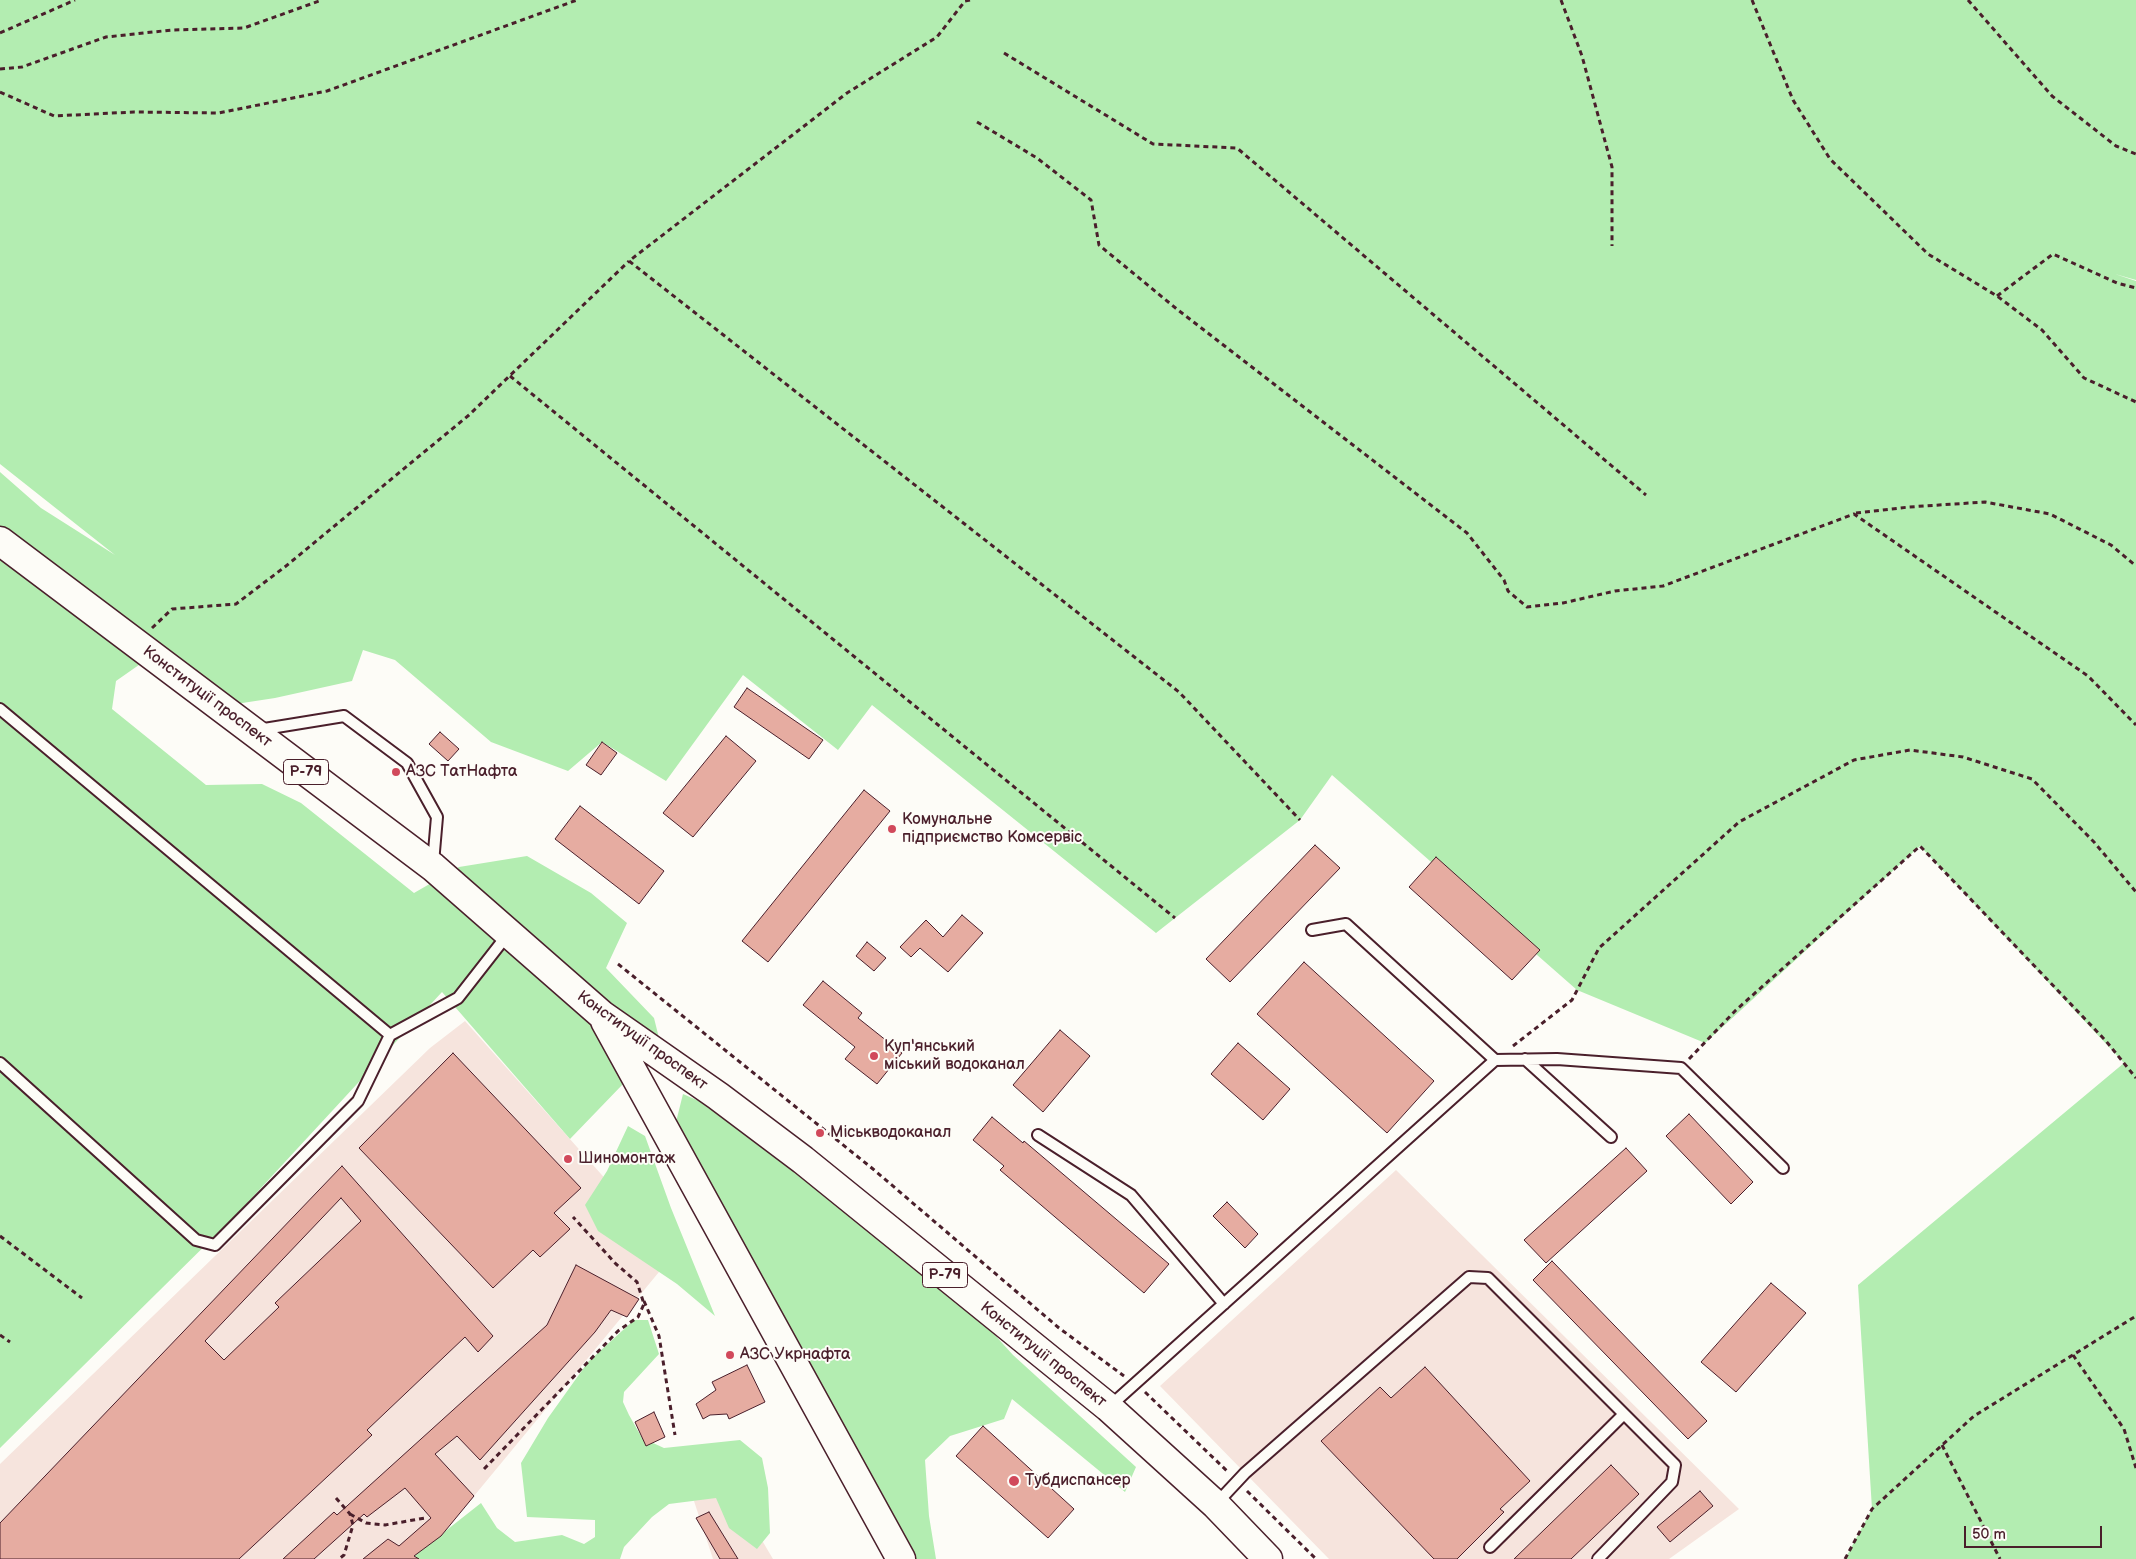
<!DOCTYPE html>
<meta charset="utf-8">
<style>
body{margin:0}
#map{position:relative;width:2136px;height:1559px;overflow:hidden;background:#fdfcf7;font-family:"Balsamiq Sans",sans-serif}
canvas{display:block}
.scale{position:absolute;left:1964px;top:1526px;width:138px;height:22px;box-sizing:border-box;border:2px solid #4a1f2b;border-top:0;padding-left:6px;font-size:15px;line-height:18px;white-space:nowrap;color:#4a1f2b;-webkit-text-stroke:4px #fdfcf7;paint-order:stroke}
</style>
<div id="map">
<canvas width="2136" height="1559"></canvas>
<div class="scale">50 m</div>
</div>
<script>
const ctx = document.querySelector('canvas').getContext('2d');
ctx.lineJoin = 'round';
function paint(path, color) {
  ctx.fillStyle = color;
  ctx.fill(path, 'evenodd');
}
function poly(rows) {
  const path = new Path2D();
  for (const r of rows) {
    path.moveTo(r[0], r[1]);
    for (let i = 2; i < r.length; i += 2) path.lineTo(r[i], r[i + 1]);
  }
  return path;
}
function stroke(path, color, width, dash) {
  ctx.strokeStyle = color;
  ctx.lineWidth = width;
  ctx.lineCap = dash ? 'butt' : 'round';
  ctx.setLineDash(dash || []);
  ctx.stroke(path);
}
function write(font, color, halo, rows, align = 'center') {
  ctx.font = font + ' "Balsamiq Sans",sans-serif';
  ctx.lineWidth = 4;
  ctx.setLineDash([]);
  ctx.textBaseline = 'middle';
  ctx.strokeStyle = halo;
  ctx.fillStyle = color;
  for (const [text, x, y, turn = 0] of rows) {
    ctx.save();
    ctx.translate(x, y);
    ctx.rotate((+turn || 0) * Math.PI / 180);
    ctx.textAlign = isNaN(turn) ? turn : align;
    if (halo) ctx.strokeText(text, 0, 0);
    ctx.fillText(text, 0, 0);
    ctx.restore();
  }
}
paint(poly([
 [465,1021,673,1255,441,1536,410,1559,0,1559,0,1464,430,1048],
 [1396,1170,1739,1509,1669,1559,1329,1559,1160,1386],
 [721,1471,773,1559,713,1559,694,1501]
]), '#f6e4dd');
paint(poly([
 [0,0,2136,0,2136,280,2115,274,2136,281,2136,1559,1845,1559,1872,1509,1858,1285,2124,1063,1920,846,1705,1043,1577,990,1332,775,1300,820,1156,933,872,705,838,750,743,675,666,781,602,742,568,771,491,742,395,660,363,650,352,681,275,698,203,709,146,660,116,681,112,709,206,785,262,784,301,803,414,893,459,867,527,856,591,893,627,923,606,968,654,1018,660,1042,612,1014,624,1083,570,1139,442,992,236,1215,0,1448,0,472,41,508,115,555,0,464],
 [683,1094,729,1114,944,1279,1013,1355,1136,1467,1125,1492,1012,1399,1004,1419,950,1436,925,1460,929,1516,936,1559,907,1559,676,1122],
 [628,1126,645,1136,671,1208,715,1316,677,1284,598,1231,585,1205,607,1171],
 [634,1320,648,1320,659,1354,624,1392,623,1402,629,1415,642,1438,664,1448,740,1440,762,1458,768,1488,770,1533,757,1549,729,1528,716,1498,669,1504,652,1517,624,1547,620,1559,410,1559,481,1503,497,1528,515,1542,562,1535,584,1544,595,1537,595,1520,527,1517,521,1463,548,1418,588,1362]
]), '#b3edb1');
const building = poly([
 [747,688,823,740,809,759,734,707,747,688],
 [440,732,459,749,448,761,429,744,440,732],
 [726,736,756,761,693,837,663,813,726,736],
 [602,742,617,753,601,775,586,765,602,742],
 [864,790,890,811,768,962,742,941,864,790],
 [580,806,664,871,639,904,555,839,580,806],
 [1315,845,1340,868,1230,982,1206,959,1315,845],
 [1436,857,1540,950,1512,980,1409,887,1436,857],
 [962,915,983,933,948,972,920,948,911,957,900,947,926,920,943,937,962,915],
 [867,942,886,958,874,971,856,956,867,942],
 [1304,962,1434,1081,1387,1133,1257,1014,1304,962],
 [823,981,862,1013,858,1018,902,1053,877,1084,845,1059,855,1047,803,1005,823,981],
 [1060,1030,1090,1056,1043,1112,1013,1085,1060,1030],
 [1238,1043,1290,1089,1263,1120,1211,1074,1238,1043],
 [453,1053,581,1188,554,1213,570,1229,540,1257,533,1250,493,1288,359,1148,453,1053],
 [1689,1114,1753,1182,1731,1204,1666,1136,1689,1114],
 [992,1117,1023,1143,1024,1141,1169,1264,1144,1293,1000,1170,1004,1166,973,1140,992,1117],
 [1626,1148,1647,1171,1546,1263,1524,1240,1626,1148],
 [342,1166,493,1336,478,1352,465,1337,367,1430,372,1435,239,1559,0,1559,0,1523,342,1166],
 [341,1198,361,1221,275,1303,279,1307,224,1360,205,1341,341,1198],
 [1227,1202,1258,1234,1245,1248,1213,1216,1227,1202],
 [1552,1261,1707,1421,1688,1439,1533,1280,1552,1261],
 [576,1265,639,1299,627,1317,611,1310,595,1332,480,1460,457,1436,435,1454,474,1496,441,1536,414,1556,419,1559,363,1559,388,1539,399,1546,431,1518,405,1488,367,1517,364,1514,314,1559,283,1559,334,1512,337,1515,547,1325,576,1265],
 [1771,1283,1806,1313,1736,1392,1701,1362,1771,1283],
 [747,1365,765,1402,729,1419,727,1414,710,1415,703,1419,696,1404,716,1390,712,1382,747,1365],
 [1425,1367,1530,1481,1500,1509,1504,1512,1457,1559,1434,1559,1321,1441,1380,1387,1391,1398,1425,1367],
 [654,1412,665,1437,646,1446,635,1422,654,1412],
 [983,1426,1074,1509,1048,1538,956,1456,983,1426],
 [1611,1465,1639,1494,1571,1559,1514,1559,1611,1465],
 [1700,1491,1713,1506,1670,1542,1657,1527,1700,1491],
 [709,1512,738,1559,720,1559,696,1518,709,1512]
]);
paint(building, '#e6aca1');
stroke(building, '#4a1f2b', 1);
const service = poly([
 [0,709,390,1035],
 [258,730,344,716,407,763,437,817,433,863],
 [1312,930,1346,924,1495,1060],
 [1525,1059,1611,1137],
 [0,1063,196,1240,215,1245,358,1101,390,1035,458,998,508,934],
 [1038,1135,1131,1195,1224,1304],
 [1109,1407,1495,1060,1557,1059,1681,1068,1783,1168],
 [1216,1504,1245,1473,1469,1277,1488,1278,1675,1465,1672,1482,1598,1559],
 [1490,1547,1624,1414]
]);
const primary = poly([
 [0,541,433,867,602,1015,718,1096,803,1160,1108,1407,1216,1505,1268,1559],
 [605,1021,901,1559]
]);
stroke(service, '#4a1f2b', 14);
stroke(primary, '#4a1f2b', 31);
stroke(poly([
 [970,0,965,1,937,37,847,93,629,261,1179,692,1300,820],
 [1561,0,1582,56,1612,167,1612,246],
 [1752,0,1793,100,1830,159,1928,254,1997,296,2042,330,2084,378,2136,402],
 [1968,0,2052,96,2116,146,2136,154],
 [0,33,75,0],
 [1004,53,1153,144,1237,148,1646,495],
 [0,69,22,67,106,37,172,30,244,28,322,0],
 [0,92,54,116,134,112,219,113,327,91,577,0],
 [977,122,1037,158,1091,200,1099,245,1178,310,1467,533,1504,580,1508,591,1527,607,1563,603,1615,591,1663,586,1854,514,2088,676,2136,725],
 [1997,296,2053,254,2117,283,2136,288],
 [510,376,1175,918],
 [1856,513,1909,507,1985,502,2050,514,2111,545,2136,566],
 [152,628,172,609,236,604,286,566,469,415,629,261],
 [618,964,873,1169,1059,1328,1124,1376],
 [1513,1046,1572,1000,1599,948,1739,822,1854,760,1910,750,1963,757,2032,779,2094,842,2136,892],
 [1689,1059,1736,1010,1920,846,2106,1041,2136,1078],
 [0,1236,82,1298],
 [644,1301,659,1336,675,1435],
 [0,1335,10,1342],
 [2073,1355,2124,1429,2136,1468],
 [1145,1392,1228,1472],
 [1942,1445,2000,1559],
 [484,1469,618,1331,638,1317,644,1304,637,1282,616,1264,573,1217],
 [1247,1491,1316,1559],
 [336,1498,350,1514,353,1525,344,1555,339,1559],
 [350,1514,366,1523,385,1525,425,1518],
 [1845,1559,1872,1509,1974,1416,2136,1316]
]), '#4a1f2b', 3, [5, 4]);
stroke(service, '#fdfcf7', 10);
stroke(primary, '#fdfcf7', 28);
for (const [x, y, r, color] of [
 [396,772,5,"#d1495b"],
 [892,829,5,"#d1495b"],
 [874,1056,5,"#d1495b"],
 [820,1133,5,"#d1495b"],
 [568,1159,5,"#d1495b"],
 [730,1355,5,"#d1495b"],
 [1014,1481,6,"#d1495b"]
]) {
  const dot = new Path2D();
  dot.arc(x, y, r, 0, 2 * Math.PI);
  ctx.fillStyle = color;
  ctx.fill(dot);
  stroke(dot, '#fdfcf7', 2);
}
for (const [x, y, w] of [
 [306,772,45],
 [945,1275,45]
]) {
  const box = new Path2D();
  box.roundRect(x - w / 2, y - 12.5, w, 25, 4);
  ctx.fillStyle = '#fdfcf7';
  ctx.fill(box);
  stroke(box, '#4a1f2b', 1);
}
write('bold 15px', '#4a1f2b', null, [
 ["Р-79",306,772],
 ["Р-79",945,1275]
]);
write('16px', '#4a1f2b', '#fdfcf7', [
 ["Конституції проспект",207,697,37],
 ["Конституції проспект",642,1041,36],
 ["Конституції проспект",1043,1355,39]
]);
write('16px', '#4a1f2b', '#fdfcf7', [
 ["АЗС ТатНафта",406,772],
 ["Комунальне",902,820],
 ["пiдприємство Комсервiс",902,838],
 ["Куп'янський",884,1047],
 ["міський водоканал",884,1065],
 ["Міськводоканал",830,1133],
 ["Шиномонтаж",578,1159],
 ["АЗС Укрнафта",740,1355],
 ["Тубдиспансер",1025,1481]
], 'left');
</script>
